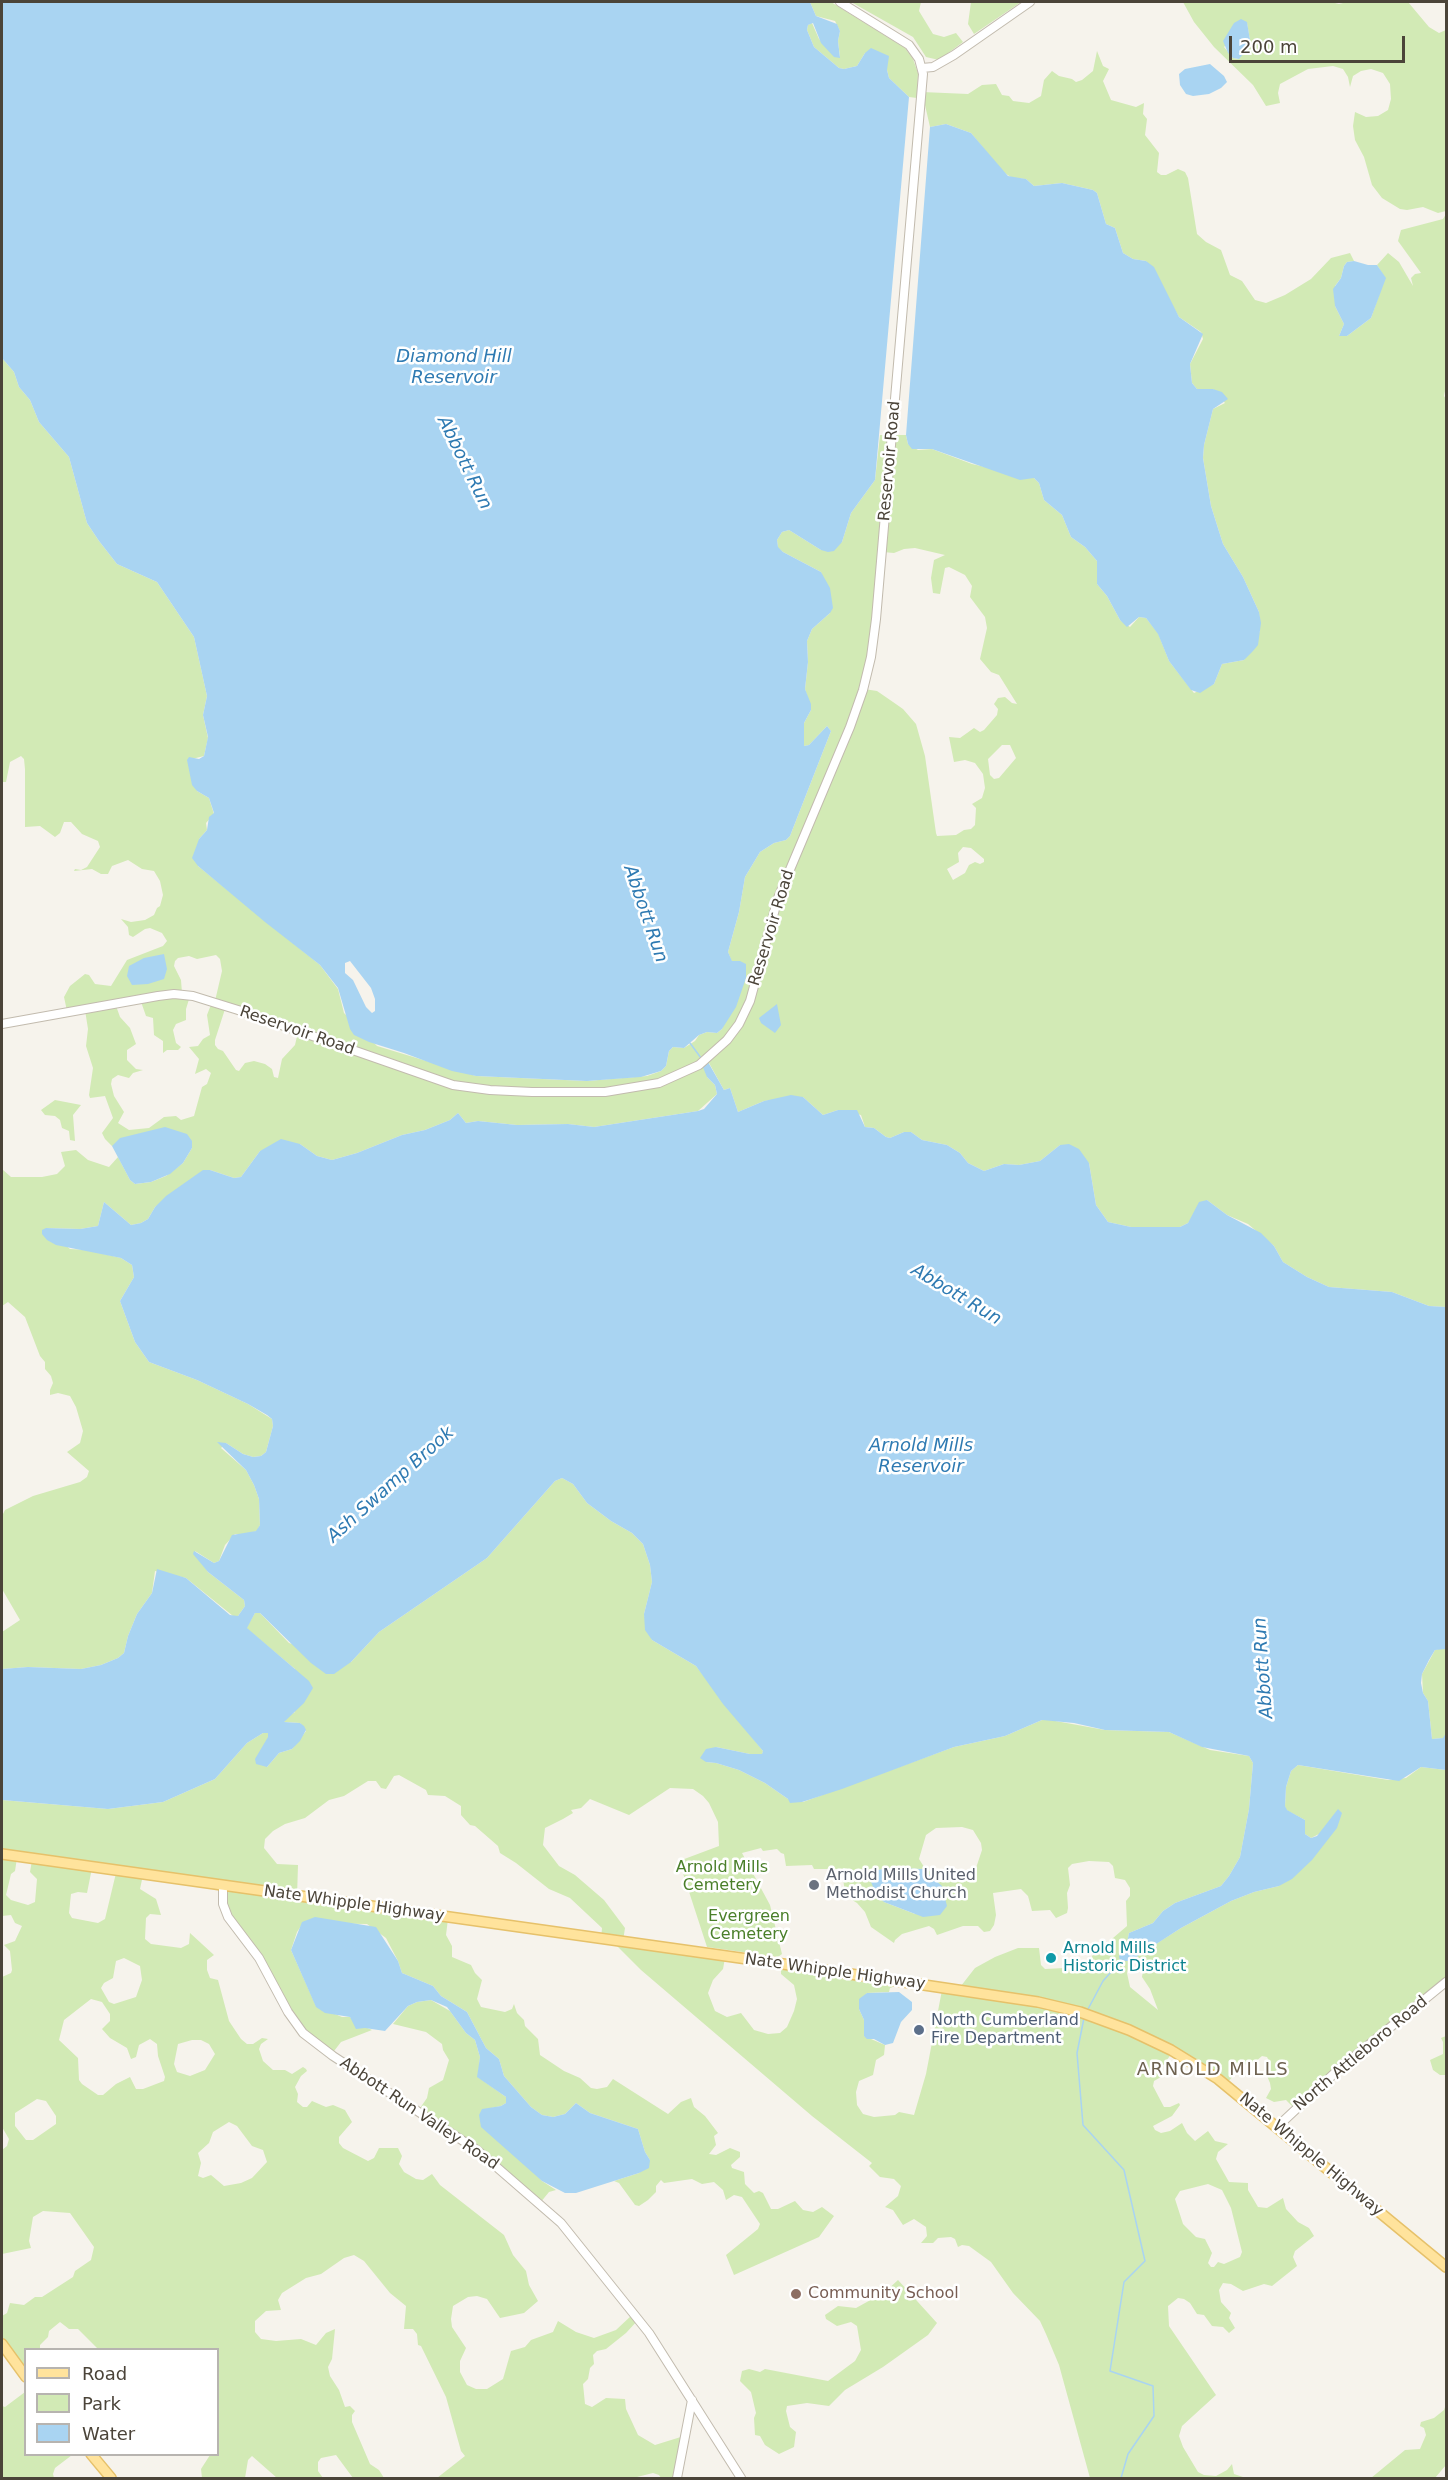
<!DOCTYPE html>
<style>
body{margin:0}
#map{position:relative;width:1448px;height:2480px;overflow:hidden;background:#f6f3ec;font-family:"DejaVu Sans",sans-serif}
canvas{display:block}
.frame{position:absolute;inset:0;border:3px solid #4b4439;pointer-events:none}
.legend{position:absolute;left:24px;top:2348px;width:195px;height:108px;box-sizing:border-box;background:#fff;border:2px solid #b7b4b0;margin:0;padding:8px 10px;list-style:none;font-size:18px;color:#4b4439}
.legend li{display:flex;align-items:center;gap:12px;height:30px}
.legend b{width:30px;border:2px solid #b7b4b0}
.scale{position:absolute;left:1229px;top:36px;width:176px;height:27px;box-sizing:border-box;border:3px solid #4b4439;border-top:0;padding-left:8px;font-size:18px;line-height:21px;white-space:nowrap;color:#4b4439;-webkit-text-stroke:4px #fff;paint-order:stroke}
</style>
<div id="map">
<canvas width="1448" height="2480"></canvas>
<div class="frame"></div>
<ul class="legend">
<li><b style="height:8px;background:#ffe39c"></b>Road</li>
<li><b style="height:16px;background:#d2eab5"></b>Park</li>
<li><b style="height:16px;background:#a9d4f2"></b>Water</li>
</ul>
<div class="scale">200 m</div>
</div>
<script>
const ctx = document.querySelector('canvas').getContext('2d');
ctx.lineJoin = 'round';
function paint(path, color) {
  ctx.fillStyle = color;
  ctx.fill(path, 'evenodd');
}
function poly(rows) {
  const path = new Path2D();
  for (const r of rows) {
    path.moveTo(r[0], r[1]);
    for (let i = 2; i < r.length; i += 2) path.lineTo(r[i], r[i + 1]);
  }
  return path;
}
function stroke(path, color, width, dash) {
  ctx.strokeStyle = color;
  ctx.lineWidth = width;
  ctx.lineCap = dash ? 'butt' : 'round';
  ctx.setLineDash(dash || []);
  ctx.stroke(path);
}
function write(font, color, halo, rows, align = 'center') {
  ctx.font = font + ' "DejaVu Sans",sans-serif';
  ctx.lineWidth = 5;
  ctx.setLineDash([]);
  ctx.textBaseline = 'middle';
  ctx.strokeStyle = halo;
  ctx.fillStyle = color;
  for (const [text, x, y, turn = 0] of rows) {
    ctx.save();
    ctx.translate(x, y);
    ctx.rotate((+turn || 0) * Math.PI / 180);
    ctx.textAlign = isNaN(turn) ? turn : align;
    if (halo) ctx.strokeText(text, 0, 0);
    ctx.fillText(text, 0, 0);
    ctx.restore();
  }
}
paint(poly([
 [810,2,831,2,905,48,913,59,918,73,917,98,909,97,889,78,887,70,865,53,857,66,844,69,839,68,814,47,807,30,808,25,812,23,819,39,840,57,838,41,840,31,835,21,816,16],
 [851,2,921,2,919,11,933,34,944,37,956,33,963,42,939,60,926,57,913,37],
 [971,2,1021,2,974,34,968,24],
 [1183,2,1331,2,1339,4,1347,2,1408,2,1429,27,1439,33,1446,30,1446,211,1438,213,1423,207,1407,210,1400,209,1382,198,1372,185,1364,157,1355,140,1353,126,1355,112,1366,117,1378,116,1388,110,1391,99,1390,84,1383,73,1371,69,1361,71,1353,76,1350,87,1348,77,1343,69,1333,66,1308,69,1280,84,1278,93,1280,103,1266,106,1253,85,1214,47,1194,22],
 [1247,23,1250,40,1248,48,1238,59,1233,58,1224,47],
 [1097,51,1103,66,1109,69,1103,81,1111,100,1136,107,1144,103,1143,114,1147,119,1145,135,1159,153,1157,172,1161,175,1166,175,1178,169,1185,172,1188,178,1197,234,1206,242,1221,250,1230,275,1242,281,1255,300,1266,303,1285,295,1311,279,1331,258,1350,253,1354,261,1347,262,1344,266,1341,278,1335,286,1335,306,1344,324,1339,336,1347,336,1371,318,1385,278,1377,265,1388,253,1399,262,1413,286,1411,278,1415,274,1421,273,1398,241,1401,230,1443,219,1446,214,1446,386,1444,396,1446,399,1446,1307,1429,1306,1392,1292,1329,1287,1307,1277,1283,1262,1274,1246,1248,1224,1227,1215,1207,1200,1188,1223,1180,1227,1131,1227,1108,1222,1096,1205,1089,1163,1060,1145,1040,1161,1019,1165,1004,1164,984,1171,968,1163,960,1153,947,1145,922,1140,911,1132,904,1132,890,1138,886,1137,874,1128,865,1127,861,1115,838,1110,823,1115,803,1097,764,1101,738,1112,730,1088,724,1090,709,1063,707,1077,715,1085,717,1094,698,1111,594,1127,568,1124,517,1125,478,1121,466,1123,458,1113,450,1120,425,1130,402,1135,357,1153,332,1160,317,1156,300,1144,260,1151,241,1177,234,1178,210,1170,155,1207,148,1219,141,1223,131,1225,104,1202,98,1226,80,1229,46,1228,70,1249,87,1250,121,1258,132,1265,134,1277,120,1301,135,1342,149,1362,197,1380,248,1404,272,1419,273,1426,266,1452,261,1456,253,1457,243,1454,226,1443,221,1448,246,1470,254,1485,259,1499,260,1525,257,1531,247,1534,235,1534,225,1545,219,1561,214,1563,195,1551,208,1572,244,1600,245,1606,238,1616,233,1616,186,1578,155,1571,152,1593,137,1614,128,1636,124,1653,118,1658,101,1665,81,1669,28,1667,2,1669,2,1632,20,1620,2,1589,2,1516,5,1510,33,1496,80,1482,87,1477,89,1471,67,1452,80,1443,83,1431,76,1407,70,1396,58,1393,50,1395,50,1390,53,1383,51,1376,45,1369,45,1362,40,1356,25,1317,8,1302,2,1306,2,1169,11,1177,42,1177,57,1174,65,1166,61,1152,76,1150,88,1160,109,1167,118,1157,130,1180,135,1184,151,1182,166,1176,183,1163,192,1148,192,1141,112,1146,105,1139,102,1133,113,1118,105,1096,90,1098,89,1095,93,1068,86,1046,88,1029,85,1010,67,1011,64,997,70,986,85,974,89,975,95,984,111,986,127,960,163,946,167,941,162,933,150,928,145,929,133,937,129,935,128,927,121,919,131,922,145,920,154,915,157,908,160,906,163,895,160,881,154,871,142,869,128,860,112,866,108,874,101,874,92,869,74,871,75,869,81,870,87,867,100,847,98,841,82,834,71,822,64,822,60,833,55,837,40,826,25,827,25,769,24,759,21,756,10,762,6,782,2,782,2,358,14,372,19,387,30,400,39,422,69,457,87,523,99,541,117,564,157,582,194,637,207,696,203,715,208,738,204,756,192,759,197,791,209,798,214,814,206,823,207,830,199,839,198,866,320,965,338,989,344,1013,377,1046,476,1076,587,1081,647,1076,661,1071,666,1066,669,1051,673,1047,684,1048,695,1041,699,1035,707,1032,717,1033,722,1029,740,961,732,962,728,952,739,912,745,877,760,852,774,843,786,840,790,836,831,731,827,726,809,745,804,746,804,723,811,710,805,689,808,662,807,641,812,629,830,613,821,572,783,552,778,548,777,540,782,532,789,530,821,550,842,542,851,513,875,480,880,435,906,435,908,444,918,450,932,449,972,464,1034,478,1039,483,1044,500,1062,515,1071,537,1085,547,1097,561,1097,584,1107,596,1120,620,1130,627,1139,617,1146,618,1158,633,1169,661,1194,693,1214,684,1222,664,1244,660,1260,631,1259,612,1243,577,1223,544,1211,506,1203,458,1204,445,1213,409,1225,403,1213,389,1197,389,1192,383,1190,364,1203,339,1201,332,1179,317,1146,261,1133,259,1123,253,1115,228,1106,224,1097,193,1093,190,1062,183,1034,186,1026,179,1012,178,1002,171,971,133,946,124,930,127,922,92,968,94,982,85,996,84,1002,95,1009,96,1013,101,1029,103,1041,96,1044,80,1052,71,1059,76,1072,79,1076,82,1082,80,1093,71],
 [915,548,945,555,934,560,931,578,933,593,940,594,945,568,949,567,965,575,972,586,970,597,985,617,987,628,980,659,991,672,999,675,1017,704,1012,703,1005,697,998,698,994,704,998,709,997,715,984,730,980,732,974,728,960,738,949,737,954,762,965,760,975,763,983,774,985,788,982,798,972,804,976,808,975,825,971,829,964,830,956,835,937,836,936,833,925,756,916,724,903,709,893,702,877,691,864,689,883,552,894,553,904,549],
 [1002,745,1010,745,1016,758,999,778,994,779,990,775,988,759],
 [963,847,971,848,984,859,984,862,980,864,975,862,969,865,965,873,953,880,947,869,959,862,958,853],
 [216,955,220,959,222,971,215,1001,212,1002,207,1015,210,1035,203,1039,198,1046,189,1047,199,1059,195,1074,206,1069,211,1073,207,1084,202,1087,194,1116,181,1120,176,1116,164,1117,149,1128,129,1130,118,1123,124,1112,114,1096,111,1084,112,1079,118,1075,129,1078,133,1073,143,1070,136,1069,127,1060,127,1050,136,1044,130,1028,120,1017,115,1003,140,999,146,1016,153,1018,154,1035,163,1041,163,1053,167,1050,178,1050,181,1047,176,1043,173,1030,176,1024,186,1020,186,1009,190,996,182,993,181,980,174,966,175,961,178,958,189,956,197,959],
 [226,1006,298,1032,295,1045,282,1059,278,1078,274,1077,272,1069,265,1064,254,1061,245,1063,239,1071,236,1070,223,1051,218,1049,215,1045,215,1040],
 [55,1100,81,1105,73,1115,75,1141,70,1140,69,1131,62,1128,60,1120,55,1116,45,1115,41,1110],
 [562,1478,573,1484,587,1503,611,1521,632,1533,643,1544,650,1565,652,1582,644,1614,652,1640,696,1666,763,1751,762,1755,750,1754,716,1747,706,1762,716,1763,739,1770,765,1783,788,1799,803,1802,954,1747,1005,1736,1042,1720,1050,1720,1105,1730,1169,1732,1210,1750,1249,1756,1253,1763,1249,1809,1240,1857,1229,1876,1221,1886,1175,1903,1163,1911,1153,1923,1129,1933,1126,1948,1119,1956,1130,1961,1127,1973,1130,1987,1158,2010,1150,1989,1142,1977,1144,1965,1137,1956,1181,1928,1231,1901,1254,1892,1279,1886,1323,1832,1311,1838,1305,1834,1305,1820,1286,1810,1285,1806,1286,1787,1291,1771,1298,1765,1388,1780,1406,1778,1421,1767,1446,1770,1446,1985,1444,1989,1442,1987,1402,2020,1388,2034,1358,2057,1297,2111,1286,2100,1274,2102,1266,2098,1271,2089,1270,2083,1264,2069,1270,2063,1267,2057,1262,2056,1255,2062,1243,2065,1225,2085,1172,2053,1161,2068,1161,2077,1154,2081,1153,2086,1164,2107,1170,2107,1179,2103,1180,2105,1172,2116,1153,2126,1155,2130,1161,2133,1170,2131,1182,2123,1187,2133,1195,2141,1208,2131,1215,2141,1228,2144,1218,2152,1216,2159,1229,2182,1248,2183,1248,2190,1258,2207,1267,2208,1283,2198,1286,2209,1298,2222,1309,2228,1314,2236,1295,2251,1293,2257,1297,2266,1272,2286,1264,2284,1243,2291,1231,2284,1223,2283,1219,2290,1221,2302,1231,2313,1229,2318,1235,2328,1229,2333,1223,2327,1212,2326,1204,2315,1197,2314,1190,2303,1184,2299,1178,2298,1168,2306,1169,2326,1216,2395,1182,2426,1179,2436,1183,2447,1198,2472,1204,2475,1216,2476,1227,2470,1232,2464,1234,2474,1246,2478,1090,2478,1059,2365,1046,2334,1040,2321,1013,2293,991,2262,969,2246,962,2245,958,2247,955,2239,951,2237,938,2238,933,2243,921,2243,927,2236,926,2227,914,2219,903,2225,893,2210,885,2207,898,2196,901,2186,894,2179,880,2177,869,2166,872,2163,812,2116,641,1970,614,1943,601,1940,602,1928,570,1898,549,1889,516,1863,500,1853,498,1846,475,1826,470,1825,461,1815,461,1806,445,1796,428,1795,426,1790,399,1775,394,1776,386,1789,381,1788,376,1781,368,1781,344,1796,329,1800,305,1818,285,1824,273,1831,265,1839,264,1848,277,1864,298,1865,297,1897,448,1919,446,1935,452,1946,452,1957,471,1965,475,1973,482,1980,477,1999,481,2007,505,2012,512,2009,514,2004,517,2013,524,2020,525,2026,538,2039,540,2055,564,2071,580,2078,591,2088,597,2089,607,2087,613,2079,668,2114,681,2102,691,2098,694,2107,705,2116,718,2133,714,2136,716,2145,709,2154,716,2155,730,2148,740,2152,740,2157,731,2165,732,2168,744,2172,745,2184,754,2193,759,2191,763,2193,771,2209,778,2209,795,2201,803,2210,813,2212,822,2207,834,2216,819,2237,734,2275,726,2255,758,2229,760,2224,742,2197,734,2195,726,2200,723,2190,714,2182,702,2184,692,2179,664,2183,661,2180,656,2186,656,2192,648,2200,639,2206,635,2205,619,2183,614,2181,639,2173,650,2160,645,2152,638,2129,590,2113,576,2103,565,2114,553,2117,542,2115,531,2107,504,2076,499,2059,486,2048,467,2012,441,1996,433,1986,402,1973,398,1961,386,1938,367,1924,303,1923,297,1932,291,1950,316,2006,342,2017,350,2017,354,2022,372,2030,341,2042,331,2055,303,2035,273,1982,228,1918,224,1888,143,1875,140,1889,156,1899,161,1915,150,1914,146,1918,145,1939,151,1944,181,1948,189,1944,190,1933,214,1955,207,1960,207,1970,210,1978,218,1980,229,2021,241,2039,247,2044,253,2044,262,2038,268,2039,261,2044,259,2049,263,2061,273,2070,285,2070,292,2074,303,2067,306,2069,307,2071,301,2076,295,2087,298,2094,297,2102,303,2107,307,2107,312,2101,326,2107,333,2105,345,2110,352,2122,339,2137,339,2143,343,2148,368,2161,374,2158,379,2148,398,2148,402,2156,399,2164,404,2172,416,2179,423,2180,432,2174,440,2185,504,2235,513,2255,526,2271,529,2285,538,2301,524,2313,500,2318,487,2299,477,2296,468,2297,453,2306,451,2319,452,2327,466,2348,460,2361,460,2372,467,2385,476,2389,487,2389,503,2379,511,2351,525,2347,531,2340,553,2332,558,2321,576,2332,594,2338,616,2330,633,2314,638,2320,626,2333,606,2349,597,2351,593,2355,594,2364,590,2368,588,2379,583,2384,585,2404,592,2407,606,2398,625,2399,626,2409,638,2435,655,2445,684,2436,677,2478,661,2478,659,2475,653,2473,633,2478,437,2478,465,2456,461,2451,446,2397,421,2346,418,2345,417,2334,413,2329,404,2329,406,2306,390,2293,364,2261,354,2255,344,2258,321,2274,306,2278,282,2293,278,2300,281,2310,266,2311,255,2321,255,2332,261,2339,276,2341,301,2339,316,2345,326,2333,335,2329,332,2359,328,2367,330,2376,339,2390,345,2407,350,2406,355,2411,352,2415,352,2422,370,2464,379,2470,384,2478,353,2478,336,2455,321,2458,318,2462,318,2471,323,2478,277,2478,252,2456,248,2460,245,2478,202,2478,201,2469,210,2455,218,2454,218,2350,98,2349,78,2329,69,2329,60,2322,49,2331,48,2337,40,2345,40,2349,26,2350,25,2370,2,2344,2,2316,7,2313,10,2303,24,2305,35,2297,42,2297,73,2277,75,2271,91,2260,94,2247,70,2213,43,2211,33,2217,29,2241,31,2248,2,2254,2,2150,7,2146,9,2139,2,2127,2,1977,11,1973,12,1970,10,1951,4,1945,15,1941,22,1926,15,1923,11,1915,2,1916,2,1800,108,1809,163,1802,215,1779,247,1743,263,1733,268,1733,268,1737,267,1767,279,1753,292,1749,306,1731,300,1723,284,1722,285,1718,295,1712,295,1669,246,1628,255,1613,260,1613,289,1643,351,1662,379,1632,487,1558,555,1481],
 [670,1788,693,1789,703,1796,709,1803,718,1822,719,1846,679,1861,707,1947,778,1957,782,1954,770,1905,742,1853,761,1848,763,1851,777,1849,781,1853,784,1854,786,1866,812,1865,814,1869,842,1869,845,1894,841,1899,849,1898,857,1903,865,1912,871,1927,894,1943,895,1940,902,1934,929,1926,934,1929,937,1935,963,1926,978,1926,984,1932,990,1931,994,1925,996,1915,993,1893,1021,1889,1028,1896,1032,1911,1050,1910,1056,1918,1067,1913,1068,1908,1067,1893,1070,1885,1068,1868,1072,1864,1089,1861,1109,1862,1113,1866,1115,1878,1125,1880,1130,1888,1130,1896,1126,1901,1127,1926,1092,1956,1093,1966,1087,1973,1080,1973,1064,1968,1045,1969,1041,1965,1039,1948,1018,1948,995,1957,975,1968,957,1991,942,1990,926,2074,914,2115,899,2112,895,2115,874,2117,863,2114,857,2105,856,2092,859,2081,873,2075,876,2060,884,2055,885,2045,864,2036,864,2020,859,2009,867,1993,889,1992,890,1988,901,1984,781,1966,781,1974,794,1985,797,1999,794,2011,787,2027,780,2033,768,2034,754,2030,741,2013,727,2017,715,2011,708,1993,713,1980,723,1969,725,1958,623,1941,625,1928,604,1900,575,1875,559,1866,543,1845,545,1828,563,1819,573,1813,571,1810,581,1808,590,1799,629,1815],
 [962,1827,973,1830,981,1843,982,1850,976,1868,956,1878,949,1878,926,1870,919,1859,926,1835,936,1828],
 [17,1858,32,1860,30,1872,37,1879,35,1902,28,1905,11,1900,6,1895,11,1874,15,1871],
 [92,1868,116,1873,105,1919,98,1923,72,1918,69,1913,71,1894,78,1892,87,1893],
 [888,1868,923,1869,915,1914,884,1902,878,1870],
 [124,1958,140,1966,142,1980,136,1997,114,2004,109,2002,101,1988,104,1983,113,1978,116,1961],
 [91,1999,102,2002,110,2014,110,2021,102,2029,110,2038,127,2048,131,2059,136,2057,139,2045,150,2039,157,2044,158,2056,165,2077,164,2081,143,2089,136,2089,130,2077,116,2084,103,2095,98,2095,82,2084,79,2080,78,2058,59,2040,64,2020],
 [192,2040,201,2040,209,2044,215,2054,205,2070,190,2076,177,2072,174,2064,178,2044],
 [37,2099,46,2101,56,2116,56,2124,33,2140,26,2140,15,2126,15,2113],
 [229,2122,237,2126,252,2146,263,2150,267,2162,252,2178,241,2183,224,2186,211,2175,203,2178,198,2176,201,2163,198,2153,209,2143,213,2132],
 [1208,2184,1222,2190,1231,2208,1242,2252,1240,2257,1224,2264,1218,2262,1214,2267,1211,2267,1208,2263,1212,2253,1205,2239,1196,2237,1183,2224,1175,2199,1180,2191],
 [1442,1648,1446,1649,1446,1733,1444,1738,1432,1739,1428,1701,1423,1693,1422,1674,1435,1650],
 [431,2000,450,2011,466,2033,475,2040,480,2057,478,2077,506,2097,506,2103,501,2106,482,2110,542,2181,556,2190,549,2192,540,2203,515,2181,418,2111,427,2098,429,2088,443,2080,449,2060,443,2050,442,2044,426,2032,393,2024,408,2006,417,2002],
 [1446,2036,1446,2075,1440,2075,1433,2070,1430,2060,1443,2054,1443,2042,1441,2038],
 [898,2280,937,2323,928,2335,883,2367,845,2390,829,2406,807,2403,787,2406,786,2411,790,2427,796,2432,794,2447,779,2454,765,2445,760,2436,755,2435,754,2418,756,2413,751,2392,740,2381,742,2371,749,2369,760,2372,765,2369,828,2381,855,2361,861,2350,857,2326,851,2322,837,2326,826,2319,825,2315,838,2306,856,2308,885,2292],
 [25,2392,26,2454,72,2455,55,2468,53,2474,54,2478,2,2478,2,2406,5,2407],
 [1446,2404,1446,2465,1435,2478,1371,2478,1405,2450,1420,2449,1426,2435,1424,2428,1420,2426,1421,2422,1434,2418,1444,2410]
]), '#d2eab5');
paint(poly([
 [2,2,810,2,816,16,837,24,840,31,838,41,840,58,834,57,821,43,813,23,808,25,807,30,814,47,839,68,844,69,857,66,865,53,871,48,889,56,887,70,889,78,909,97,875,480,851,513,842,542,834,551,828,552,821,550,789,530,782,532,777,540,778,547,783,552,821,572,830,588,833,608,830,613,812,629,807,641,808,662,805,689,811,704,811,710,804,723,804,746,809,745,827,726,831,731,790,836,786,840,774,843,760,852,745,877,739,912,728,952,732,961,740,961,746,964,746,978,736,1007,722,1029,717,1033,707,1032,699,1035,684,1048,673,1047,669,1051,666,1066,661,1071,641,1077,587,1081,476,1076,452,1071,404,1053,369,1042,354,1035,350,1029,338,988,320,965,265,922,198,866,192,858,199,839,207,830,209,817,214,813,209,798,197,791,192,785,187,760,189,757,199,759,204,756,208,737,203,715,207,696,194,637,157,582,117,564,99,541,87,523,69,457,39,422,30,400,19,387,14,372,2,358],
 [350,961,371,988,375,999,375,1011,372,1013,366,1007,353,980,345,973,345,963],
 [1241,19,1247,22,1250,40,1248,48,1239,59,1233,58,1228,53,1223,41,1234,23],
 [1210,64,1224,76,1227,82,1221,88,1209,94,1193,96,1186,94,1180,85,1179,74,1185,69],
 [946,124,971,133,1008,176,1026,179,1034,186,1062,183,1093,190,1097,193,1106,224,1115,228,1123,253,1133,259,1146,261,1154,267,1179,317,1203,334,1190,364,1192,383,1197,389,1213,389,1222,392,1228,399,1213,409,1204,445,1203,458,1211,506,1223,544,1243,577,1259,612,1261,623,1258,645,1253,651,1244,660,1222,664,1214,684,1200,693,1191,690,1169,661,1158,634,1146,618,1139,617,1127,627,1120,620,1107,596,1097,584,1097,561,1085,547,1071,537,1062,515,1044,500,1039,483,1034,478,1020,480,932,449,912,449,908,444,906,435,930,127],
 [1354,261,1368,265,1377,265,1386,278,1371,318,1347,336,1339,336,1344,324,1335,306,1333,289,1341,278,1344,266,1347,262],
 [164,954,167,969,164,979,148,984,132,985,127,976,129,966,144,958],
 [777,1004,781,1025,775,1033,761,1023,759,1018],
 [708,1062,724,1090,730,1088,738,1112,764,1101,791,1095,803,1097,823,1115,838,1110,857,1110,865,1127,874,1128,886,1137,890,1138,904,1132,911,1132,922,1140,947,1145,960,1153,968,1163,984,1171,1004,1164,1019,1165,1040,1161,1060,1145,1069,1144,1079,1149,1089,1163,1096,1205,1108,1222,1131,1227,1180,1227,1188,1223,1199,1202,1207,1200,1227,1215,1261,1233,1274,1246,1283,1262,1307,1277,1329,1287,1392,1292,1429,1306,1446,1307,1446,1649,1435,1650,1429,1660,1422,1674,1421,1683,1423,1693,1428,1701,1432,1739,1443,1738,1446,1733,1446,1770,1421,1767,1399,1781,1298,1765,1291,1771,1286,1787,1285,1806,1287,1810,1305,1820,1305,1834,1311,1838,1317,1836,1338,1809,1342,1813,1337,1828,1312,1860,1292,1879,1279,1886,1254,1892,1231,1901,1181,1928,1130,1961,1120,1961,1119,1956,1126,1948,1129,1933,1153,1923,1163,1911,1175,1903,1221,1886,1229,1876,1240,1857,1249,1809,1253,1763,1249,1756,1202,1747,1169,1732,1105,1730,1074,1723,1042,1720,1005,1736,954,1747,842,1789,802,1802,790,1803,788,1799,765,1783,739,1770,716,1763,706,1762,700,1758,706,1749,716,1747,750,1754,762,1754,763,1751,723,1704,696,1666,652,1640,645,1630,644,1614,652,1582,650,1565,643,1544,632,1533,611,1521,587,1503,573,1484,562,1478,555,1481,487,1558,379,1632,351,1662,334,1674,326,1674,311,1663,260,1613,255,1613,247,1628,309,1681,313,1688,304,1703,284,1722,300,1723,304,1726,306,1730,300,1741,292,1749,279,1753,267,1767,256,1764,255,1759,268,1737,268,1733,263,1733,247,1743,215,1779,163,1802,108,1809,2,1800,2,1669,28,1667,81,1669,101,1665,118,1658,124,1653,128,1636,137,1614,152,1593,157,1569,186,1578,230,1615,238,1616,245,1606,244,1600,208,1572,193,1554,194,1551,214,1563,219,1561,232,1535,256,1531,260,1525,259,1499,254,1485,246,1470,217,1442,226,1443,243,1454,253,1457,261,1456,266,1452,273,1426,272,1419,267,1415,248,1404,197,1380,149,1362,135,1342,120,1301,134,1277,132,1265,121,1258,56,1245,47,1240,42,1234,42,1230,46,1228,80,1229,98,1226,104,1202,131,1225,141,1223,148,1219,155,1207,166,1196,203,1170,210,1170,234,1178,241,1177,260,1151,281,1139,300,1144,317,1156,332,1160,357,1153,402,1135,425,1130,450,1120,458,1113,466,1123,478,1121,517,1125,568,1124,594,1127,698,1111,704,1109,717,1094,715,1085,707,1077,702,1065],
 [165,1127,187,1134,192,1141,192,1148,183,1163,170,1174,151,1182,135,1184,130,1180,112,1146,120,1138],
 [888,1868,923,1869,942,1886,947,1906,940,1915,923,1917,884,1902,877,1896,871,1882,878,1870],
 [315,1917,376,1927,398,1961,402,1973,433,1986,441,1996,467,2012,486,2048,499,2059,504,2076,531,2107,542,2115,553,2117,565,2114,576,2103,590,2113,638,2129,645,2152,650,2160,649,2168,639,2173,576,2193,565,2193,542,2181,481,2127,479,2115,482,2109,501,2106,506,2103,506,2097,477,2077,480,2057,475,2040,466,2033,447,2007,431,2000,417,2002,408,2006,385,2031,365,2028,356,2029,350,2017,325,2013,316,2007,291,1950,302,1922],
 [899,1992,912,2002,912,2010,901,2022,893,2043,885,2045,874,2039,867,2039,864,2036,864,2020,859,2009,859,1999,867,1993]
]), '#a9d4f2');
stroke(poly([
 [690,1043,701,1058],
 [1087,2011,1103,1981,1121,1961],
 [1084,2018,1077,2053,1083,2125,1124,2170,1145,2261,1124,2282,1110,2371,1153,2386,1154,2416,1128,2454,1121,2478]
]), '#a9d4f2', 1.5);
const minor = poly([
 [922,68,933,67,954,55,1030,2],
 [2,1024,158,996,174,994,193,996,238,1010,453,1085,490,1090,532,1092,605,1092,659,1083,699,1065,727,1040,739,1024,750,1001,778,898,850,727,863,690,871,657,876,619,923,74,919,59,909,45,840,2],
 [223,1885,223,1904,228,1917,259,1958,288,2012,303,2033,333,2056,477,2150,561,2223,649,2333,741,2478],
 [1277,2127,1339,2069,1446,1982],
 [677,2478,692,2400]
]);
const major = poly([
 [2,1854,790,1965,1038,2002,1080,2012,1129,2030,1171,2050,1218,2079,1446,2267],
 [2,2344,26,2377],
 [91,2454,111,2478]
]);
stroke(minor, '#c2bbae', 10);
stroke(major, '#e6c16a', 12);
stroke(minor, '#fff', 8);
stroke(major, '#ffe39c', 9);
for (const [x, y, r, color] of [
 [814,1885,6,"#6b7280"],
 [1051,1958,6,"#0f9aa8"],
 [919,2030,6,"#5c6f8a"],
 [796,2294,6,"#8d6e63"]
]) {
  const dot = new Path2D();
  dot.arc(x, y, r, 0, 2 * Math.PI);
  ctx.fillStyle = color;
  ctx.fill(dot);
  stroke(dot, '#fff', 2);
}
write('16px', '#4b4439', '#fff', [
 ["Reservoir Road",890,461,-85],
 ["Reservoir Road",772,928,-73],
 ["Reservoir Road",297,1031,19],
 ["Nate Whipple Highway",354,1904,8],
 ["Nate Whipple Highway",835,1972,8],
 ["North Attleboro Road",1361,2054,-40],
 ["Abbott Run Valley Road",419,2114,34],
 ["Nate Whipple Highway",1311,2155,40]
]);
write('16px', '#4a7f2a', '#fff', [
 ["Arnold Mills",722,1868],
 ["Cemetery",722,1886],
 ["Evergreen",749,1917],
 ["Cemetery",749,1935]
]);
write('16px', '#5b616d', '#fff', [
 ["Arnold Mills United",826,1876],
 ["Methodist Church",826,1894]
], 'left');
write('16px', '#0d838f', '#fff', [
 ["Arnold Mills",1063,1949],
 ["Historic District",1063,1967]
], 'left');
write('16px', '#4e5e75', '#fff', [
 ["North Cumberland",931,2021],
 ["Fire Department",931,2039]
], 'left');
write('16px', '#785e54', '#fff', [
 ["Community School",808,2294]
], 'left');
write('italic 18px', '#2e7ab2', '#fff', [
 ["Diamond Hill",454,357],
 ["Reservoir",454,378],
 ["Abbott Run",464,463,64],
 ["Abbott Run",645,914,71],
 ["Abbott Run",956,1295,31],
 ["Arnold Mills",921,1446],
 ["Reservoir",921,1467],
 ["Ash Swamp Brook",391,1485,-42],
 ["Abbott Run",1264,1668,-94]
]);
ctx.letterSpacing = '1.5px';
write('18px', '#6e6250', '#fff', [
 ["ARNOLD MILLS",1213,2070]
]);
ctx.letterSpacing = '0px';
</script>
